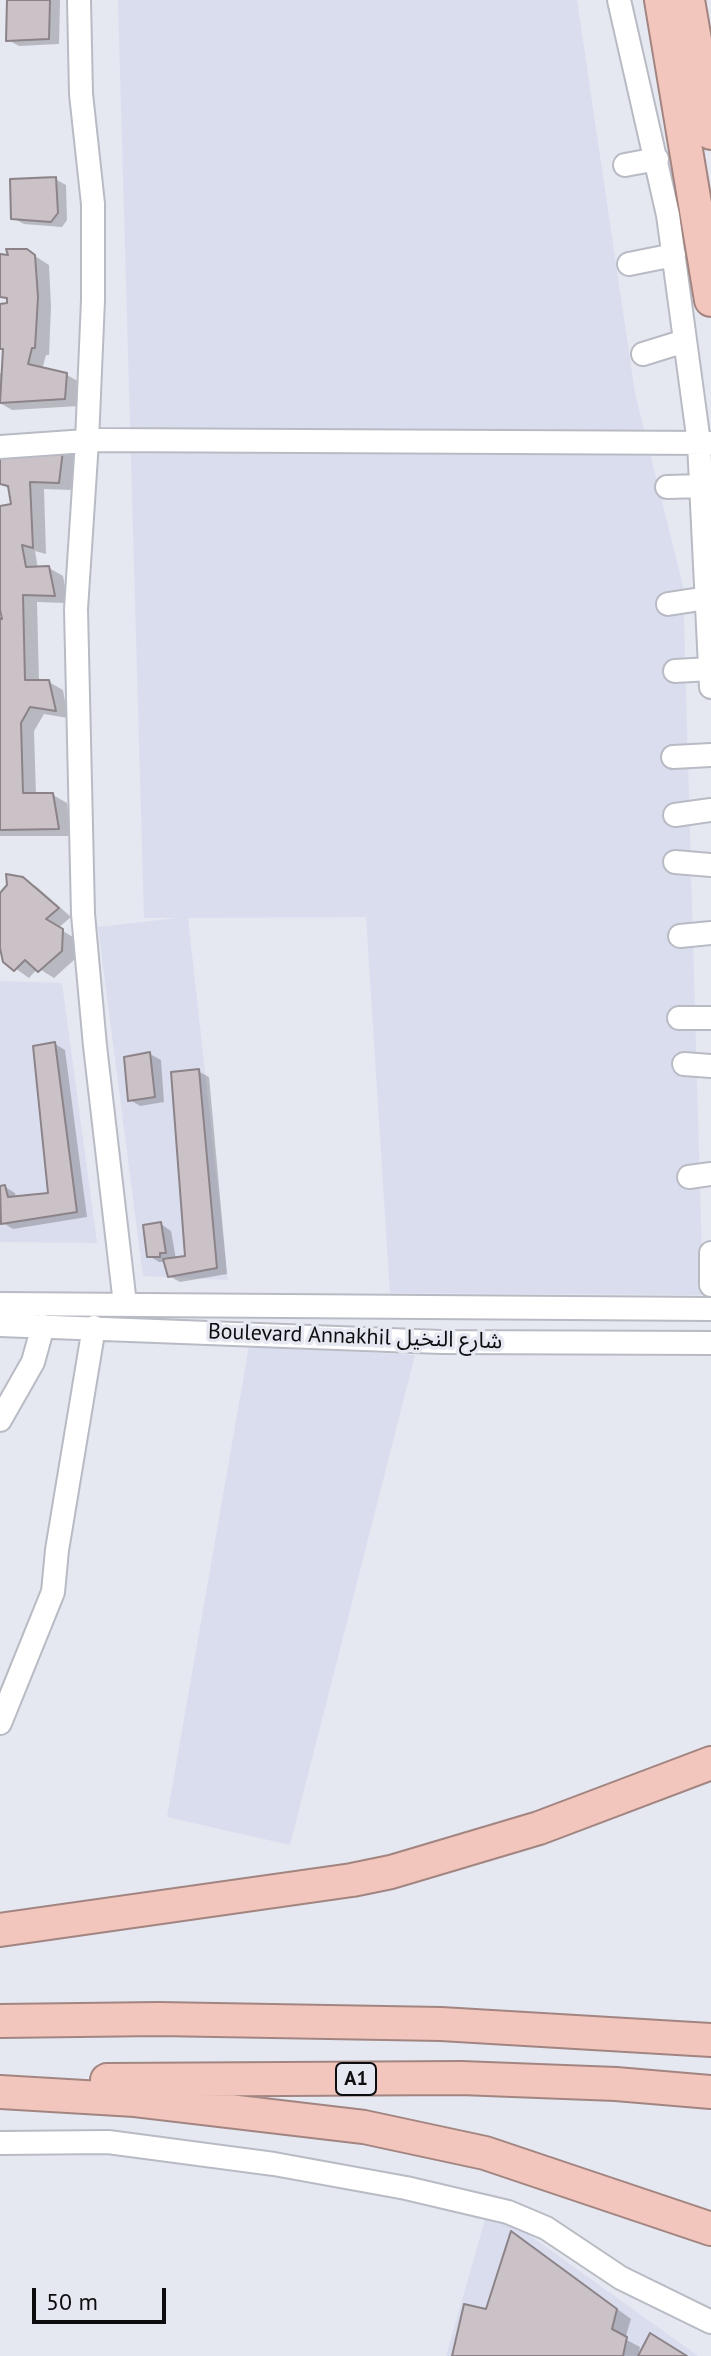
<!DOCTYPE html>
<meta charset="utf-8">
<style>
body{margin:0}
#map{position:relative;width:711px;height:2356px;overflow:hidden;background:#e5e7f1;font-family:"PT Sans",sans-serif}
canvas{display:block}
.scale{position:absolute;left:32px;top:2288px;width:134px;height:36px;box-sizing:border-box;border:4px solid #0d0d10;border-top:0;padding-left:10px;font-size:24px;line-height:28px;white-space:nowrap;color:#0d0d10;-webkit-text-stroke:6px #e5e7f1;paint-order:stroke}
</style>
<div id="map">
<canvas width="711" height="2356"></canvas>
<div class="scale">50 m</div>
</div>
<script>
const ctx = document.querySelector('canvas').getContext('2d');
ctx.lineJoin = 'round';
function paint(path, color) {
  ctx.fillStyle = color;
  ctx.fill(path, 'evenodd');
}
function poly(rows) {
  const path = new Path2D();
  for (const r of rows) {
    path.moveTo(r[0], r[1]);
    for (let i = 2; i < r.length; i += 2) path.lineTo(r[i], r[i + 1]);
  }
  return path;
}
function stroke(path, color, width, dash) {
  ctx.strokeStyle = color;
  ctx.lineWidth = width;
  ctx.lineCap = dash ? 'butt' : 'round';
  ctx.setLineDash(dash || []);
  ctx.stroke(path);
}
function write(font, color, halo, rows, align = 'center') {
  ctx.font = font + ' "PT Sans","Noto Sans Arabic",sans-serif';
  ctx.lineWidth = 7;
  ctx.setLineDash([]);
  ctx.textBaseline = 'middle';
  ctx.strokeStyle = halo;
  ctx.fillStyle = color;
  for (const [text, x, y, turn = 0] of rows) {
    ctx.save();
    ctx.translate(x, y);
    ctx.rotate((+turn || 0) * Math.PI / 180);
    ctx.textAlign = isNaN(turn) ? turn : align;
    if (halo) ctx.strokeText(text, 0, 0);
    ctx.fillText(text, 0, 0);
    ctx.restore();
  }
}
paint(poly([
 [118,0,577,0,635,393,683,586,703,1295,390,1293,366,917,188,918,228,1280,143,1276,98,927,177,918,144,918],
 [0,981,62,983,97,1243,0,1242],
 [249,1346,415,1355,290,1845,167,1817],
 [489,2206,698,2356,446,2356]
]), '#daddee');
paint(poly([
 [9,0,60,0,59,44,19,46,8,40],
 [55,179,66,185,67,220,62,227,24,224,13,218],
 [27,251,49,265,51,306,49,355,46,355,42,370,67,375,81,383,79,406,12,410,0,403,0,373,4,373,5,352,0,349,0,306,9,304,9,301,0,296,0,256,10,258],
 [0,449,77,452,72,490,44,489,46,554,35,551,38,569,49,568,63,576,68,603,37,602,39,682,49,682,63,690,68,718,44,714,34,731,36,795,53,795,67,803,72,836,0,836,0,621,5,621,3,614,0,612,0,508,13,506,10,489,0,483],
 [22,879,37,887,71,917,58,928,76,939,75,959,54,978,38,968,29,978,5,961,0,944,0,896],
 [55,1044,65,1050,87,1217,13,1229,3,1223,0,1188,5,1187,15,1193,16,1198,50,1195],
 [150,1054,161,1060,164,1102,140,1106,130,1100],
 [198,1071,209,1077,227,1274,180,1282,169,1276,166,1262,159,1262,149,1256,161,1224,171,1231,176,1259,187,1258],
 [525,2242,631,2319,625,2339,640,2347,638,2356,454,2356,488,2311]
]), '#0003');
const building = poly([
 [7,0,50,0,49,39,6,41,7,0],
 [56,177,58,213,51,222,11,219,10,179,56,177],
 [6,249,27,249,35,255,38,297,35,348,32,348,28,364,67,373,65,399,0,403,3,349,0,349,0,304,7,303,7,298,0,297,0,254,8,255,6,249],
 [64,442,59,483,30,482,33,548,22,545,26,567,49,566,55,596,23,595,25,680,49,680,56,711,30,707,21,723,23,793,53,793,59,829,0,830,0,618,2,619,0,610,0,506,11,504,8,486,0,484,0,447,64,442],
 [6,874,23,877,59,908,46,919,63,929,62,951,38,972,25,960,14,971,3,962,0,948,0,893,7,885,6,874],
 [55,1042,77,1212,1,1224,0,1186,5,1185,8,1197,48,1193,33,1046,55,1042],
 [150,1052,155,1097,128,1101,124,1057,150,1052],
 [199,1069,217,1268,168,1277,163,1259,185,1256,171,1072,199,1069],
 [161,1222,166,1253,160,1253,160,1257,147,1257,143,1225,161,1222],
 [511,2231,617,2309,612,2329,627,2337,623,2356,452,2356,464,2304,486,2309,511,2231],
 [650,2333,687,2356,638,2356,650,2333]
]);
paint(building, '#cbc2c8');
stroke(building, '#8b8388', 2);
const minor = poly([
 [79,0,81,94,93,204,93,300,87,441,76,609,83,914,95,1046,125,1304],
 [619,0,668,215,699,443,711,687],
 [625,165,657,159],
 [629,264,674,255],
 [643,354,685,341],
 [0,447,100,440,711,443],
 [667,487,702,486],
 [668,604,707,598],
 [675,671,710,669],
 [673,757,711,755],
 [675,815,711,810],
 [675,862,711,865],
 [680,936,711,933],
 [679,1018,711,1018],
 [684,1064,711,1066],
 [689,1177,711,1174],
 [711,1253,711,1285],
 [0,1304,711,1309],
 [0,1325,441,1342,711,1343],
 [0,1420,33,1362,43,1326],
 [0,1723,53,1592,57,1550,94,1327],
 [0,2143,108,2142,274,2164,406,2188,508,2212,546,2228,621,2278,711,2322]
]);
const highway = poly([
 [661,0,711,300],
 [688,0,711,133],
 [0,1930,352,1880,391,1872,539,1828,711,1763],
 [0,2021,159,2019,441,2024,711,2040],
 [107,2080,461,2078,616,2084,711,2092],
 [0,2092,135,2100,364,2127,485,2153,711,2229]
]);
stroke(minor, '#b9bbc4', 26);
stroke(highway, '#a28580', 36);
stroke(minor, '#fff', 22);
stroke(highway, '#f2c6bd', 32);
for (const [x, y, w] of [
 [356,2079,40]
]) {
  const box = new Path2D();
  box.roundRect(x - w / 2, y - 16, w, 32, 6);
  ctx.fillStyle = '#e5e7f1';
  ctx.fill(box);
  stroke(box, '#0d0d10', 2);
}
write('bold 20px', '#0d0d10', null, [
 ["A1",356,2079]
]);
write('22px', '#0d0d10', '#e5e7f1', [
 ["Boulevard Annakhil شارع النخيل",355,1337,2]
]);
</script>
